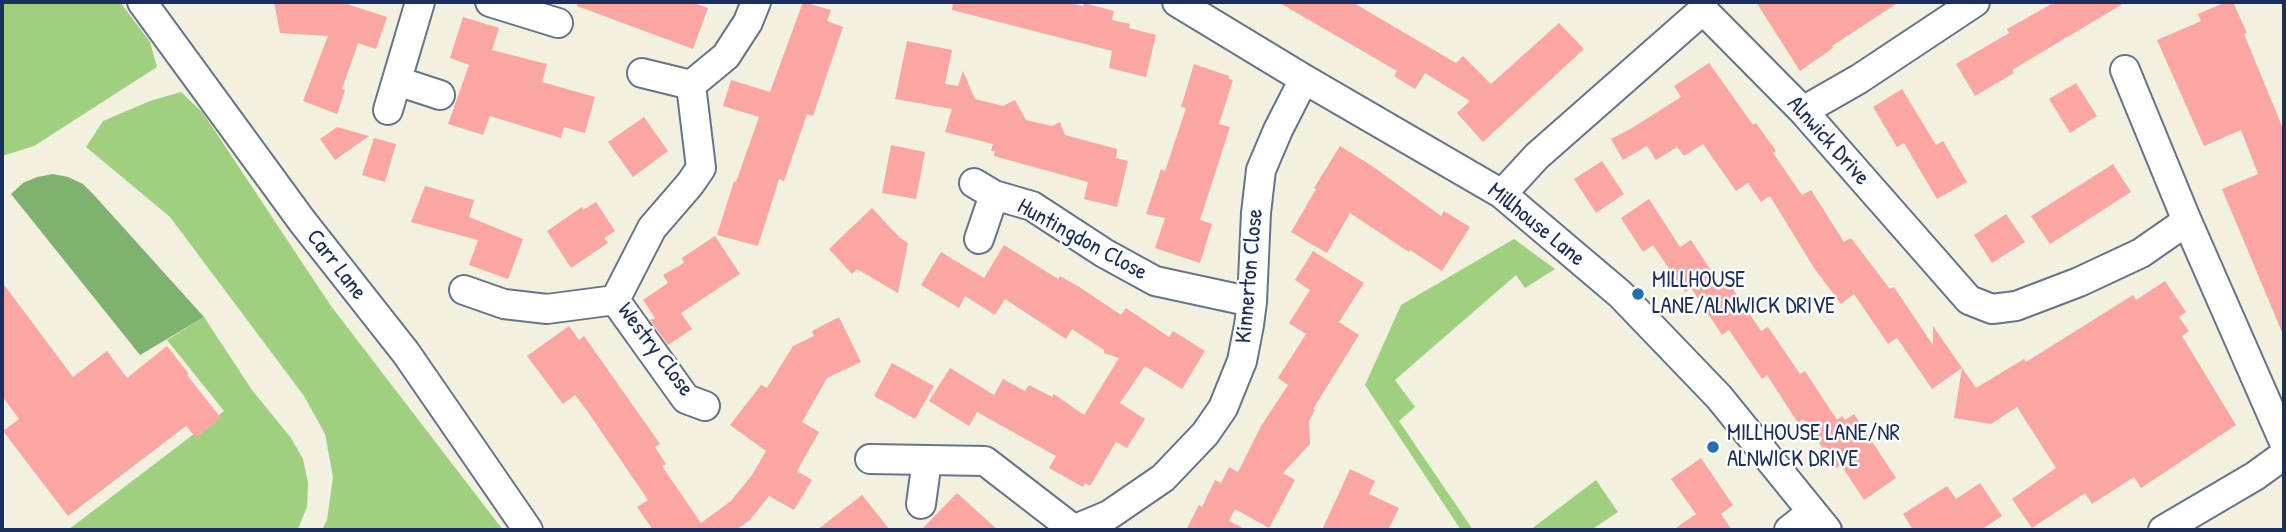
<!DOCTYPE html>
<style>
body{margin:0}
#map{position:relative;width:2286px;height:532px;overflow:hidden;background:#f2f0de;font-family:"Patrick Hand",sans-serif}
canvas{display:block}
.frame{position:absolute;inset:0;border:4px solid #1b2f5e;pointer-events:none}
</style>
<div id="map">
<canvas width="2286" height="532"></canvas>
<div class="frame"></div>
</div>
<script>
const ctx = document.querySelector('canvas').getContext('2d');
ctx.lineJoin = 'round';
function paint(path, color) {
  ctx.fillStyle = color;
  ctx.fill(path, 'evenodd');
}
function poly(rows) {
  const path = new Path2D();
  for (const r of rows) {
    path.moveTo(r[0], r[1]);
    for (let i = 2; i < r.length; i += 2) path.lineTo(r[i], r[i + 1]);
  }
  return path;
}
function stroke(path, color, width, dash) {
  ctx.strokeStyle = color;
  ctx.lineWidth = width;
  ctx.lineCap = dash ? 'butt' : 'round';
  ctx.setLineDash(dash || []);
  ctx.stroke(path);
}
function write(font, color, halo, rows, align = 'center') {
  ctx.font = font + ' "Patrick Hand",sans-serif';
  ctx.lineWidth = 5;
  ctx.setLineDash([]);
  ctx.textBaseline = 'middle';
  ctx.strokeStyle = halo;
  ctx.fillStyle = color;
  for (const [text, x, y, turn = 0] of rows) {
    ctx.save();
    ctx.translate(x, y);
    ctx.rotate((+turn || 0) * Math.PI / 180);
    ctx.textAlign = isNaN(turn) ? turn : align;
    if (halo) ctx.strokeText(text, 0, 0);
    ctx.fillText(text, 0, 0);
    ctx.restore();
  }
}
paint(poly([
 [2,2,120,2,150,42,157,67,34,146,2,156],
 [181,92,203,113,331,306,503,530,322,530,327,520,333,477,325,434,304,396,170,217,86,147,103,121,150,101],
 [1514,239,1555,269,1525,288,1516,275,1395,380,1415,407,1399,421,1473,530,1461,530,1365,385,1401,305],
 [204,317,252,390,291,438,303,459,308,483,307,507,298,529,68,530,224,411,167,340],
 [1596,480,1618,512,1591,530,1530,530]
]), '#9fd080');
paint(poly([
 [53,174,68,177,83,184,94,195,204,317,140,355,11,194,23,183,37,177]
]), '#7fb26e');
paint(poly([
 [274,2,341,2,387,17,376,49,358,43,342,89,345,90,337,114,303,101,328,36,280,33],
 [578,2,691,2,708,8,693,49,577,6],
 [803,2,831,10,827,21,843,27,813,116,807,114,784,181,779,179,758,246,717,235,734,181,736,182,759,117,723,106,731,80,770,92],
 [953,2,1065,2,1083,6,1084,3,1114,11,1112,20,1130,24,1129,28,1156,35,1146,77,1109,68,1112,51,952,10],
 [1278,2,1352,2,1456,63,1463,56,1491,84,1559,23,1584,49,1483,142,1457,113,1470,101,1425,73,1415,89,1394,76,1397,71],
 [1756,2,1899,2,1832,46,1833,48,1800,71],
 [2055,2,2126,2,2012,70,2014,73,1975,96,1956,64,2009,33,2007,29],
 [2226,2,2233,2,2247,33,2244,34,2284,131,2284,337,2222,189,2258,174,2241,130,2204,146,2157,40,2201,21,2198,14],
 [463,17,499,28,492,50,547,64,542,82,595,97,585,133,564,127,561,138,490,116,483,135,448,124,469,65,450,58],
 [907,41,952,50,945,84,958,86,963,71,975,99,1003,106,1015,100,1026,120,1052,126,1060,122,1065,135,1117,149,1116,158,1128,161,1117,207,1084,199,1088,182,994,156,995,151,991,151,993,144,945,132,952,109,895,99],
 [1709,63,1753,125,1756,123,1776,151,1773,153,1802,195,1811,190,1844,242,1851,238,1890,289,1894,287,1933,345,1933,326,1976,388,2024,359,2026,362,2133,295,2136,300,2165,281,2186,312,2179,317,2189,331,2182,336,2236,425,2141,488,2134,477,2092,504,2085,493,2032,528,2012,499,2056,468,2017,407,1991,424,1954,418,1962,368,1932,389,1897,338,1888,344,1854,294,1841,304,1814,268,1770,196,1761,202,1748,183,1736,191,1703,144,1684,156,1677,147,1656,160,1647,146,1623,160,1611,139,1632,128,1681,97,1674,86],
 [1194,64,1229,76,1229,79,1233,80,1219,124,1230,127,1200,220,1212,224,1200,263,1155,248,1165,218,1146,214,1161,169,1165,171,1186,108,1181,107],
 [2076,83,2097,116,2070,133,2049,99],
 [1902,89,1936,145,1943,141,1967,182,1937,199,1904,143,1897,147,1873,107],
 [644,117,668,151,633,177,608,142],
 [337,127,369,136,335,160,320,139],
 [374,138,396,144,385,182,362,175],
 [891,145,925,152,916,199,882,193],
 [1340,146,1372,166,1441,216,1444,211,1470,227,1442,271,1410,250,1409,252,1350,213,1327,253,1291,232,1316,189,1314,188],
 [1602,161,1624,194,1596,213,1574,179],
 [2113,164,2131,192,2050,244,2031,216],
 [425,186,474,200,469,217,523,239,508,279,469,265,478,240,411,222],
 [1649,199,1680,247,1691,240,1722,287,1729,283,1761,331,1768,327,1800,374,1805,371,1837,420,1842,416,1845,420,1854,414,1896,478,1864,500,1841,465,1836,468,1803,419,1798,423,1767,375,1762,379,1729,330,1722,335,1691,288,1685,292,1653,245,1643,252,1621,218],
 [596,202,615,231,604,238,608,243,571,268,547,231,582,207,583,210],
 [872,208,900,238,908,243,898,293,857,269,852,274,829,249],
 [2006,214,2025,242,1992,263,1974,235],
 [715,236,740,274,681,313,692,329,668,345,650,320,655,318,643,300,668,283,663,275,684,263,682,258],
 [1004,245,1058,279,1060,276,1081,288,1121,315,1126,308,1169,337,1173,331,1205,351,1182,389,1145,366,1120,403,1145,419,1127,448,1116,442,1090,486,1085,483,1083,487,1049,468,1056,456,977,412,969,426,929,401,950,368,994,395,1003,379,1025,391,1029,385,1052,397,1054,394,1084,415,1119,358,1104,353,1104,350,1072,329,1066,339,1005,299,995,315,965,296,959,308,921,285,941,252,984,278],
 [1313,251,1364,283,1339,322,1359,335,1313,409,1315,410,1309,421,1310,444,1283,473,1295,480,1269,528,1235,509,1229,521,1247,530,1186,530,1199,505,1202,507,1215,480,1221,483,1229,467,1238,472,1261,426,1288,385,1278,378,1306,334,1289,323,1310,290,1295,280],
 [2,282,73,377,107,351,127,378,167,346,189,374,187,375,221,418,196,438,186,426,68,516,3,431,19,419,2,396],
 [839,317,861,362,827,378,802,422,819,432,797,471,812,480,794,510,769,496,750,520,736,530,653,530,637,507,648,500,588,412,575,395,563,404,527,356,569,326,579,340,584,336,660,444,655,447,666,464,662,466,701,523,731,501,752,475,766,451,730,425,761,385,767,388,793,346,814,336,812,331],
 [892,363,934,386,915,419,874,396],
 [1701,458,1733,505,1721,514,1732,530,1673,530,1696,514,1671,479],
 [1350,469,1375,481,1369,494,1399,508,1388,530,1322,530],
 [1980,483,2002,516,1981,530,1913,530,1903,514,1947,486,1956,499],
 [957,493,998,530,921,530],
 [862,495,890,530,817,530]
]), '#fba6a2');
const minor = poly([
 [142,2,302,221,406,353,528,530],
 [490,2,558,23],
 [1177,2,1304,79,1502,194,1620,294,1719,397,1827,530],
 [2125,70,2187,221,2284,442],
 [642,73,691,85],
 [397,81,440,95],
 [388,110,420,2],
 [1803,111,1859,79,1975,2],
 [974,183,994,195,1032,206,1104,253,1155,281,1252,302],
 [1502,194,1537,156,1703,10,1803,111,1969,300,1992,309,2016,306,2079,282,2141,253,2187,221],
 [979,239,994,195],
 [464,290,504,304,547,309,615,300],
 [705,406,686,399,615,300,652,228,690,184,701,168,691,85,726,56,748,22,756,2],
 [870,459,985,461,1073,529],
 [921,504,927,460],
 [1073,530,1109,515,1163,478,1205,434,1223,408,1242,361,1249,325,1252,302,1256,213,1261,170,1278,130,1304,79],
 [1789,530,1812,512],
 [2163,530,2255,476,2284,455]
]);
stroke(minor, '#66738b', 32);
stroke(minor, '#fff', 28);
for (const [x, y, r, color] of [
 [1638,294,7,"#1f6fb2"],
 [1713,447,7,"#1f6fb2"]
]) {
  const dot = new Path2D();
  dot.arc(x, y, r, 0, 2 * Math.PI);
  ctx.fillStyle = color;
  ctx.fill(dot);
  stroke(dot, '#fff', 2.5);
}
write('23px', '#1b2f5e', '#fff', [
 ["Alnwick Drive",1828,141,48],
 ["Millhouse Lane",1536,225,39],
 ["Huntingdon Close",1082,240,29],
 ["Carr Lane",336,265,52],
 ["Kinnerton Close",1250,276,-85],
 ["Westry Close",655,350,53]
]);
write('23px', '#1b2f5e', '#fff', [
 ["MILLHOUSE",1652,281],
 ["LANE/ALNWICK DRIVE",1652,307],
 ["MILLHOUSE LANE/NR",1727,434],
 ["ALNWICK DRIVE",1727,460]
], 'left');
</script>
